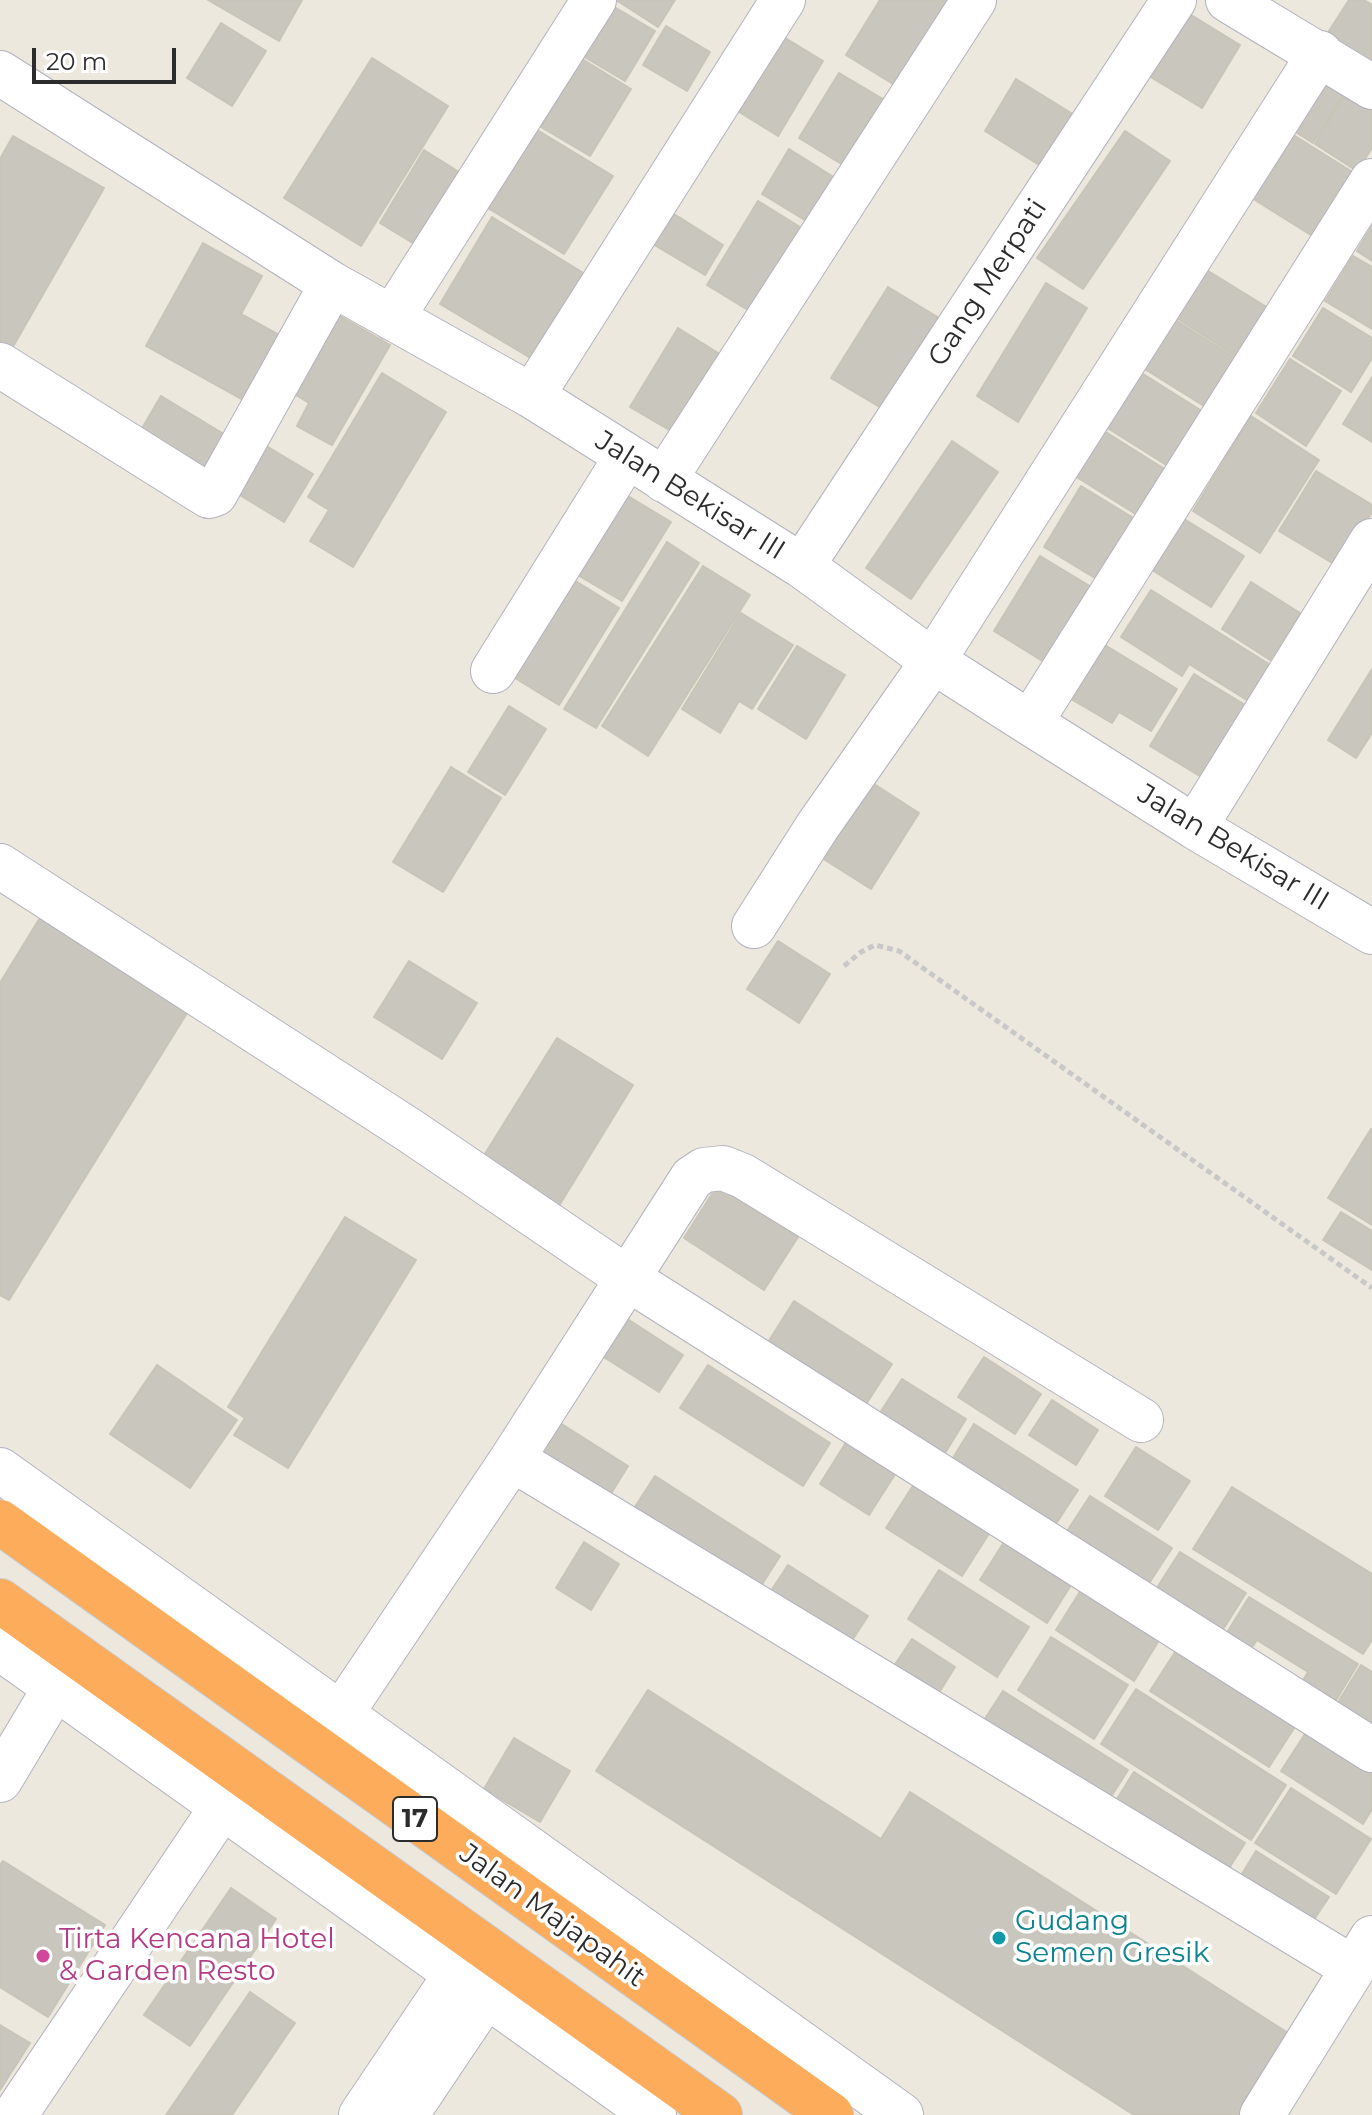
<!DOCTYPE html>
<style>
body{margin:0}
#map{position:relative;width:1372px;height:2115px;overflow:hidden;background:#ede8de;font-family:Montserrat,sans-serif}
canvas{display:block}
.scale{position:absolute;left:32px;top:48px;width:144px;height:36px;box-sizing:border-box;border:4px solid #2c2c2c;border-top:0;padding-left:10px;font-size:24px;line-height:28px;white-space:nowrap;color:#2c2c2c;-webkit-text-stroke:6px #fff;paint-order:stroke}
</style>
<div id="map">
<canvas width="1372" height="2115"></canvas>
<div class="scale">20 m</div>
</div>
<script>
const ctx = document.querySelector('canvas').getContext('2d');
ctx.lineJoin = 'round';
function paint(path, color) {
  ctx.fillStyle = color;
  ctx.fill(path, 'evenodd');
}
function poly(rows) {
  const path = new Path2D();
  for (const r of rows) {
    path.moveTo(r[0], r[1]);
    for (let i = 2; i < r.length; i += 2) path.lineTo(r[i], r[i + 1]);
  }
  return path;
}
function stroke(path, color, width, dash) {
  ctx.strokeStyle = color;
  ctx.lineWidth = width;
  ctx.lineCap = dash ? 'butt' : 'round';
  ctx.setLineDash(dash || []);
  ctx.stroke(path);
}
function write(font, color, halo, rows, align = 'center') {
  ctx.font = font + ' Montserrat,sans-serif';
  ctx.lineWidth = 7;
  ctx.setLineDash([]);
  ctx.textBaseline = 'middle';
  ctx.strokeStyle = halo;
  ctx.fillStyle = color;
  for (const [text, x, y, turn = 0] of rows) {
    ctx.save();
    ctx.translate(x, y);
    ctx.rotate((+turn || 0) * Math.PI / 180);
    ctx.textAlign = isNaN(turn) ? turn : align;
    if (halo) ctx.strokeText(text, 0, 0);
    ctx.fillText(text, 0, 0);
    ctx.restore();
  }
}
const building = poly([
 [208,0,302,0,279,41,208,0],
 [616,0,675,0,658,27,616,0],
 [880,0,962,0,906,92,846,55,880,0],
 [1349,0,1364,0,1372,5,1372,60,1364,73,1320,45,1349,0],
 [611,5,655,31,625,81,581,55,611,5],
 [1188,13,1240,45,1202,108,1149,76,1188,13],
 [221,23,266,51,232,106,187,78,221,23],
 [666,26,710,52,687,91,643,65,666,26],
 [777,33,823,61,778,136,731,107,777,33],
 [372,58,448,106,361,246,284,198,372,58],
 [582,59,631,89,590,156,541,127,582,59],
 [1324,65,1351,82,1313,143,1286,126,1324,65],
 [839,73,888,102,848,168,799,138,839,73],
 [1016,79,1084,121,1052,173,985,131,1016,79],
 [1352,83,1372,95,1372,148,1357,171,1315,144,1352,83],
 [534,128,613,176,564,254,486,207,534,128],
 [1125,131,1170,161,1083,289,1037,258,1125,131],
 [1287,131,1354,173,1314,237,1247,195,1287,131],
 [13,136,104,188,11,350,0,343,0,159,13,136],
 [789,149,840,181,813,225,762,194,789,149],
 [424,150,470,179,426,251,380,223,424,150],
 [758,201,808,232,756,315,707,285,758,201],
 [671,212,723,245,705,275,651,243,671,212],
 [492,217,585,274,534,360,440,304,492,217],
 [1372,226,1372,261,1357,251,1372,226],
 [203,243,262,276,241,314,279,335,243,400,146,346,203,243],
 [1353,256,1372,267,1372,329,1325,301,1353,256],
 [1205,269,1273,311,1242,360,1175,317,1205,269],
 [1046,283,1087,308,1018,422,977,396,1046,283],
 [888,287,949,324,893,415,831,378,888,287],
 [326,308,390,345,332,445,297,426,309,403,281,386,326,308],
 [1323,308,1372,338,1372,358,1351,392,1293,356,1323,308],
 [1174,319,1243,363,1212,411,1143,368,1174,319],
 [678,328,723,356,676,434,630,407,678,328],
 [1290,359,1341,391,1306,446,1256,413,1290,359],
 [1140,372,1205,413,1171,468,1106,427,1140,372],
 [382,373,446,412,353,567,310,541,329,510,308,497,382,373],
 [1372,377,1372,442,1343,424,1372,377],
 [161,396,237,442,211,488,134,442,161,396],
 [1251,416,1319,460,1260,553,1193,511,1251,416],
 [1104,431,1171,473,1142,518,1075,476,1104,431],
 [258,441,313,474,284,522,230,489,258,441],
 [952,441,998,472,911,599,866,568,952,441],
 [1316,471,1372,505,1372,512,1339,567,1279,531,1316,471],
 [1081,486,1140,522,1103,583,1044,547,1081,486],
 [613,487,671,522,622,601,564,567,613,487],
 [1184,519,1244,556,1211,607,1152,570,1184,519],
 [667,542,699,563,596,728,564,709,667,542],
 [1040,556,1098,591,1052,667,994,631,1040,556],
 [703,566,750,595,648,756,602,726,703,566],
 [561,572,619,608,559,705,502,670,561,572],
 [1251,582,1300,613,1270,660,1222,629,1251,582],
 [1151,590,1272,666,1250,702,1189,664,1182,676,1121,637,1151,590],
 [741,613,793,645,752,709,739,701,720,733,682,709,741,613],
 [1100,642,1177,689,1151,731,1119,712,1112,723,1066,696,1100,642],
 [797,646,845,675,806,739,758,709,797,646],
 [1372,669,1372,733,1356,758,1328,740,1372,669],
 [1194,674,1252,709,1208,781,1150,746,1194,674],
 [509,706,546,729,505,795,468,772,509,706],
 [451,767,501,798,443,892,393,862,451,767],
 [871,782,919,813,871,889,822,858,871,782],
 [43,913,192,1005,9,1300,0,1295,0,983,43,913],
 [778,941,830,974,799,1023,747,989,778,941],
 [409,961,477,1003,442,1059,374,1017,409,961],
 [557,1038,633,1085,557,1209,480,1162,557,1038],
 [1371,1129,1372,1129,1372,1225,1328,1198,1371,1129],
 [717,1186,798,1237,764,1290,684,1238,717,1186],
 [1341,1212,1372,1231,1372,1270,1323,1240,1341,1212],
 [345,1217,416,1260,288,1468,234,1435,245,1418,228,1407,345,1217],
 [794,1301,892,1364,857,1418,760,1355,794,1301],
 [615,1311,683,1355,659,1392,591,1349,615,1311],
 [984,1357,1041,1394,1015,1434,958,1397,984,1357],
 [157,1365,237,1420,190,1488,110,1434,157,1365],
 [708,1365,830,1443,803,1486,680,1408,708,1365],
 [902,1379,966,1419,937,1466,872,1425,902,1379],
 [1052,1400,1098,1430,1076,1465,1029,1435,1052,1400],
 [549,1416,628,1466,607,1500,527,1449,549,1416],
 [974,1424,1078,1490,1046,1539,943,1474,974,1424],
 [850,1436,899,1468,869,1515,820,1484,850,1436],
 [1136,1447,1190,1481,1158,1530,1105,1496,1136,1447],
 [655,1476,780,1556,754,1597,629,1516,655,1476],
 [914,1484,990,1532,962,1576,886,1528,914,1484],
 [1232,1487,1372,1574,1372,1640,1363,1654,1193,1549,1232,1487],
 [1090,1496,1172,1548,1142,1594,1060,1542,1090,1496],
 [1011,1531,1078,1574,1047,1623,980,1580,1011,1531],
 [584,1542,619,1564,591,1610,556,1588,584,1542],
 [1180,1552,1246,1593,1215,1642,1149,1600,1180,1552],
 [788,1565,868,1616,845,1651,765,1600,788,1565],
 [939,1570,1029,1627,997,1677,908,1619,939,1570],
 [1083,1587,1161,1637,1134,1681,1056,1630,1083,1587],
 [1249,1597,1358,1664,1327,1715,1295,1694,1308,1672,1257,1640,1244,1659,1220,1644,1249,1597],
 [1051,1637,1128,1685,1094,1739,1018,1690,1051,1637],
 [912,1639,955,1667,932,1704,888,1675,912,1639],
 [1179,1646,1298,1722,1269,1767,1150,1691,1179,1646],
 [1361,1665,1372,1672,1372,1743,1329,1717,1361,1665],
 [1136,1689,1286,1785,1251,1840,1101,1744,1136,1689],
 [648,1690,881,1839,910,1792,1296,2038,1247,2115,1134,2115,596,1771,648,1690],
 [1003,1691,1128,1770,1102,1811,977,1731,1003,1691],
 [1307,1731,1372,1773,1372,1809,1363,1824,1281,1771,1307,1731],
 [514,1738,570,1771,540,1822,484,1789,514,1738],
 [1134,1772,1245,1843,1219,1884,1108,1813,1134,1772],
 [1291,1788,1371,1839,1336,1894,1255,1843,1291,1788],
 [1256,1851,1329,1897,1305,1933,1234,1887,1256,1851],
 [3,1861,105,1925,48,2017,0,1987,0,1865,3,1861],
 [231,1888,276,1919,190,2046,144,2015,231,1888],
 [250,1992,295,2023,232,2115,166,2115,250,1992],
 [0,2025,30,2043,0,2090,0,2025]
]);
paint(building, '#c9c6bd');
stroke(building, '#c9c4b8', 2);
const minor = poly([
 [1228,0,1372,87],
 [0,73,332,284,532,396,802,566,933,661,1030,723,1195,827,1372,932],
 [392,318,594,0],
 [0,365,209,496,215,494,332,284],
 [532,396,783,0],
 [664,480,974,0],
 [802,566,1174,0],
 [493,671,627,456],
 [1030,723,1372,181],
 [1195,827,1372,541],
 [0,866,409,1130,627,1278,1372,1750],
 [754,926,817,827,933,661,1320,53],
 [512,1459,1353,1968],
 [0,1470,901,2115],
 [0,1648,654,2115],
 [341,1714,512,1459,692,1178,704,1170,723,1168,743,1176,1141,1420],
 [0,1780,55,1688],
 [15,2115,222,1807],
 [361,2115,456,1974],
 [406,2115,486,1996],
 [1262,2115,1372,1938]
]);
const highway = poly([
 [0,1522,831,2115],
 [0,1601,720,2115]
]);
stroke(minor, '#b2b3bf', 46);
stroke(highway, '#c8c8c8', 46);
stroke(poly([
 [844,966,861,952,875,945,899,951,1372,1288]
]), '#c8c8c8', 5, [6, 4]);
stroke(minor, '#fff', 44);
stroke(highway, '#fcac5b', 44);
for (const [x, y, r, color] of [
 [999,1938,8,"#0f9aa8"],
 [43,1956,8,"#d1479c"]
]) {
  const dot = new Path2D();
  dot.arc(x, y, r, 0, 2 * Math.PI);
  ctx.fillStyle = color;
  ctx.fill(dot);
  stroke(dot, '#fff', 3);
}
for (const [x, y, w] of [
 [415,1819,44]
]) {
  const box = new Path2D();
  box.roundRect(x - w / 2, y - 22, w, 44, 6);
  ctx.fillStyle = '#fff';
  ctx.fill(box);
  stroke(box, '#2c2c2c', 2);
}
write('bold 26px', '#2c2c2c', null, [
 ["17",415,1819]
]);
write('28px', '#2c2c2c', '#fff', [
 ["Gang Merpati",988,283,-57],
 ["Jalan Bekisar III",690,496,32],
 ["Jalan Bekisar III",1233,848,31],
 ["Jalan Majapahit",552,1916,36]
]);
write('28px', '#0d838f', '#fff', [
 ["Gudang",1015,1922],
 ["Semen Gresik",1015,1954]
], 'left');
write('28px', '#b23c85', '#fff', [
 ["Tirta Kencana Hotel",59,1940],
 ["& Garden Resto",59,1972]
], 'left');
</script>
